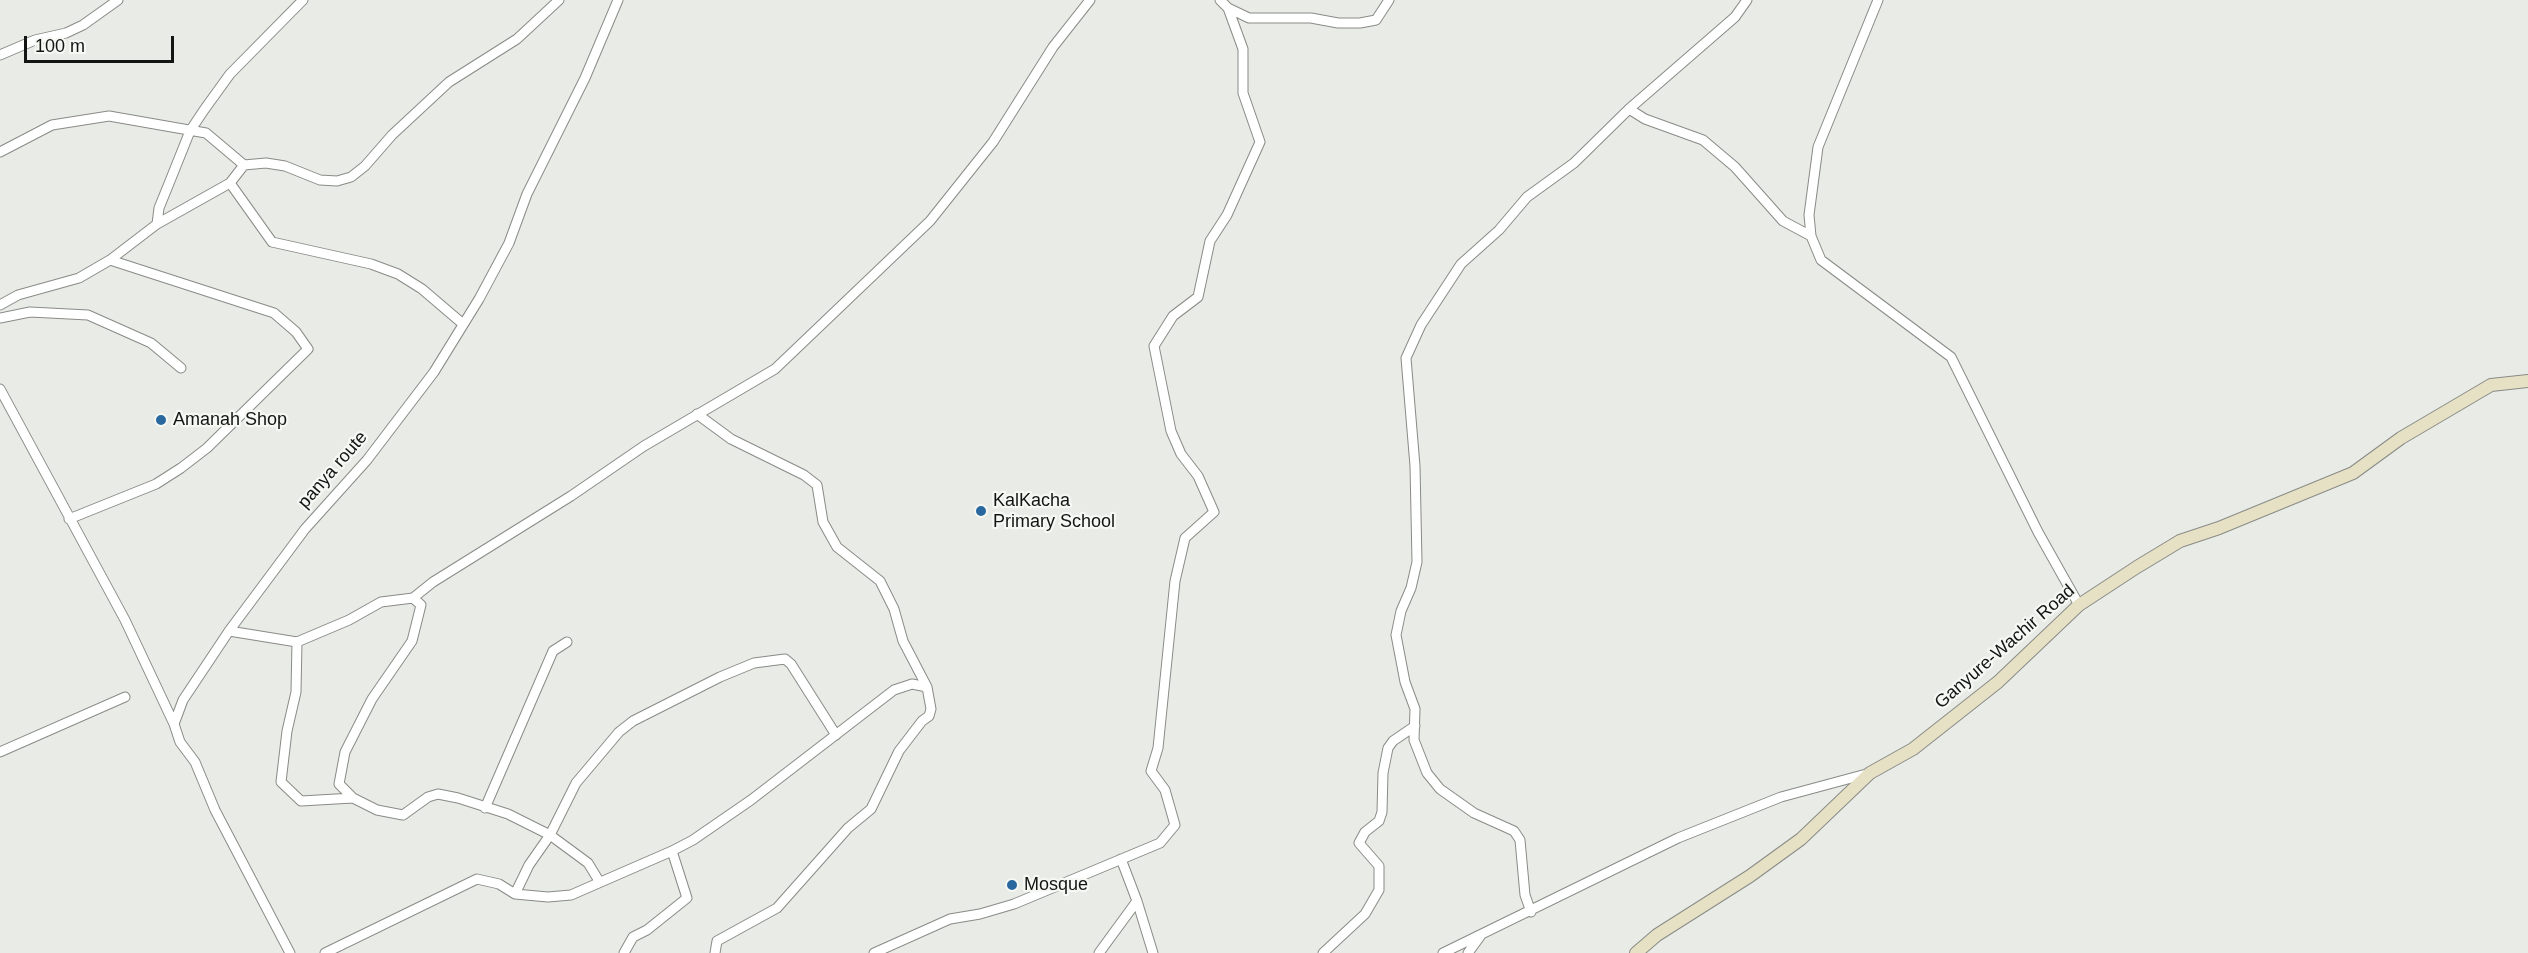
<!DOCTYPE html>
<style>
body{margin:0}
#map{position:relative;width:2528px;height:953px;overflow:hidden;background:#e9ebe6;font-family:Arial,sans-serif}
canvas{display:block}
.scale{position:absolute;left:24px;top:36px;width:150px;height:27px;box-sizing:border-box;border:3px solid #141413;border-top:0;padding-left:8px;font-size:18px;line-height:21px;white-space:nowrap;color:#141413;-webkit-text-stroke:4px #f6f8f3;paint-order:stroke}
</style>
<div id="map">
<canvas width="2528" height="953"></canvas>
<div class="scale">100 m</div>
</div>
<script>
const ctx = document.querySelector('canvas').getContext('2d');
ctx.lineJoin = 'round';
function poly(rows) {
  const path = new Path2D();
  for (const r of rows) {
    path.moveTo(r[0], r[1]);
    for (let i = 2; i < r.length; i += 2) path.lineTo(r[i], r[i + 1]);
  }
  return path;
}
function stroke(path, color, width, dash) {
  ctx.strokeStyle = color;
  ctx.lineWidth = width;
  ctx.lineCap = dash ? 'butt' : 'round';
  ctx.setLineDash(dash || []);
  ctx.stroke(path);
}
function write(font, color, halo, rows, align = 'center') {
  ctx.font = font + ' Arial,sans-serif';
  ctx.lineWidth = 4.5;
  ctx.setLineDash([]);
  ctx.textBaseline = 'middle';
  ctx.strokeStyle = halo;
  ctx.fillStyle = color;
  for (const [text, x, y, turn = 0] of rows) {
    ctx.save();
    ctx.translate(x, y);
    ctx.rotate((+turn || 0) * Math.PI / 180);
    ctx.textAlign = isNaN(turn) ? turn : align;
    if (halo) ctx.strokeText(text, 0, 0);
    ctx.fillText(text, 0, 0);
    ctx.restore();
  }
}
const street = poly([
 [1228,8,1249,18,1311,18,1338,23,1360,23,1376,20,1389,0],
 [0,55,35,40,66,33,83,25,118,0],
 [1629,109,1645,119,1703,140,1735,167,1783,221,1811,236,1821,260,1951,357,2038,532,2079,605],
 [0,152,52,125,109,116,206,133,244,165,266,163,285,166,320,180,337,181,351,177,365,166,392,135,449,82,517,39,559,0],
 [230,183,272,242,371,264,398,274,422,289,463,324],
 [157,224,159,208,172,176,190,131,204,110,230,74,303,0],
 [1811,236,1809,215,1818,147,1878,0],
 [0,305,18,295,79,278,110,260,157,224,230,183,244,165],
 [0,318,30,312,88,315,151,343,181,368],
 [0,389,125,620,174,724],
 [697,414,731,439,804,475,817,485,823,522,837,547,880,581,894,609,903,641,927,687,931,709,929,716,922,721,899,751,871,809,848,828,777,908,717,941,715,953],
 [69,519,156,484,181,468,207,448,308,349,296,332,274,313,110,260],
 [229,631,297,642,349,620,381,602,413,598,433,582,571,496,644,446,775,369,930,221,993,142,1053,47,1090,0],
 [297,642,296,692,287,731,281,782,301,801,353,798,377,810,403,815,428,797,438,794,458,798,508,814,550,835,588,863,599,881],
 [0,752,125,697],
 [353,798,339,784,345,752,372,699,412,641,421,605,413,598],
 [485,808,553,651,567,642],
 [515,894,529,865,550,835,576,783,619,732,633,721,720,677,754,663,785,659,791,664,836,735],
 [1137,901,1153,953],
 [1531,912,1525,895,1520,840,1514,831,1474,813,1440,789,1427,773,1414,740,1415,709,1405,682,1396,635,1401,611,1411,588,1417,562,1415,466,1406,358,1421,325,1461,264,1499,230,1527,197,1574,163,1629,109,1735,17,1747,0],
 [290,953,215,810,195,762,180,742,174,724,183,700,229,631,305,529,367,460,434,372,479,299,509,243,527,194,585,78,618,0],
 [325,953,477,879,499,884,515,894,548,897,571,895,672,851,693,840,751,800,894,690,912,684,927,687],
 [624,953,633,937,647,930,687,898,672,851],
 [874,953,950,919,980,914,1014,904,1160,843,1175,825,1165,790,1151,771,1158,748,1175,581,1185,538,1214,512,1198,476,1181,454,1171,431,1154,346,1173,316,1198,297,1210,241,1227,215,1260,142,1243,93,1243,49,1228,8,1220,0],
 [1099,953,1137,901,1121,859],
 [1323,953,1365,914,1379,890,1379,866,1359,843,1365,832,1379,821,1382,812,1383,773,1388,748,1393,741,1415,726],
 [1443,953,1678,838,1781,797,1870,773],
 [1468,953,1481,935]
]);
const secondary = poly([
 [1636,953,1657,935,1750,876,1801,839,1870,773,1913,749,1998,682,2079,605,2137,567,2180,541,2219,528,2353,473,2401,438,2491,385,2528,381]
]);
stroke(street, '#898b86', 11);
stroke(secondary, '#898b86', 14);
stroke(street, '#fff', 9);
stroke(secondary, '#e6e1c5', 12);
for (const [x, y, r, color] of [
 [161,420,6,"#29689f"],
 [981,511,6,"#29689f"],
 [1012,885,6,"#29689f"]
]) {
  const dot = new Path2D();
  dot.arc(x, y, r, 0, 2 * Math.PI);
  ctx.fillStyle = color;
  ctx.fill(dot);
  stroke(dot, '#f6f8f3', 2);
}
write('18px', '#141413', '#f6f8f3', [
 ["Amanah Shop",173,420],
 ["KalKacha",993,501],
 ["Primary School",993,522],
 ["Mosque",1024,885]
], 'left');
write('18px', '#141413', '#f6f8f3', [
 ["panya route",333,470,-49],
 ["Ganyure-Wachir Road",2005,647,-41]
]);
</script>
